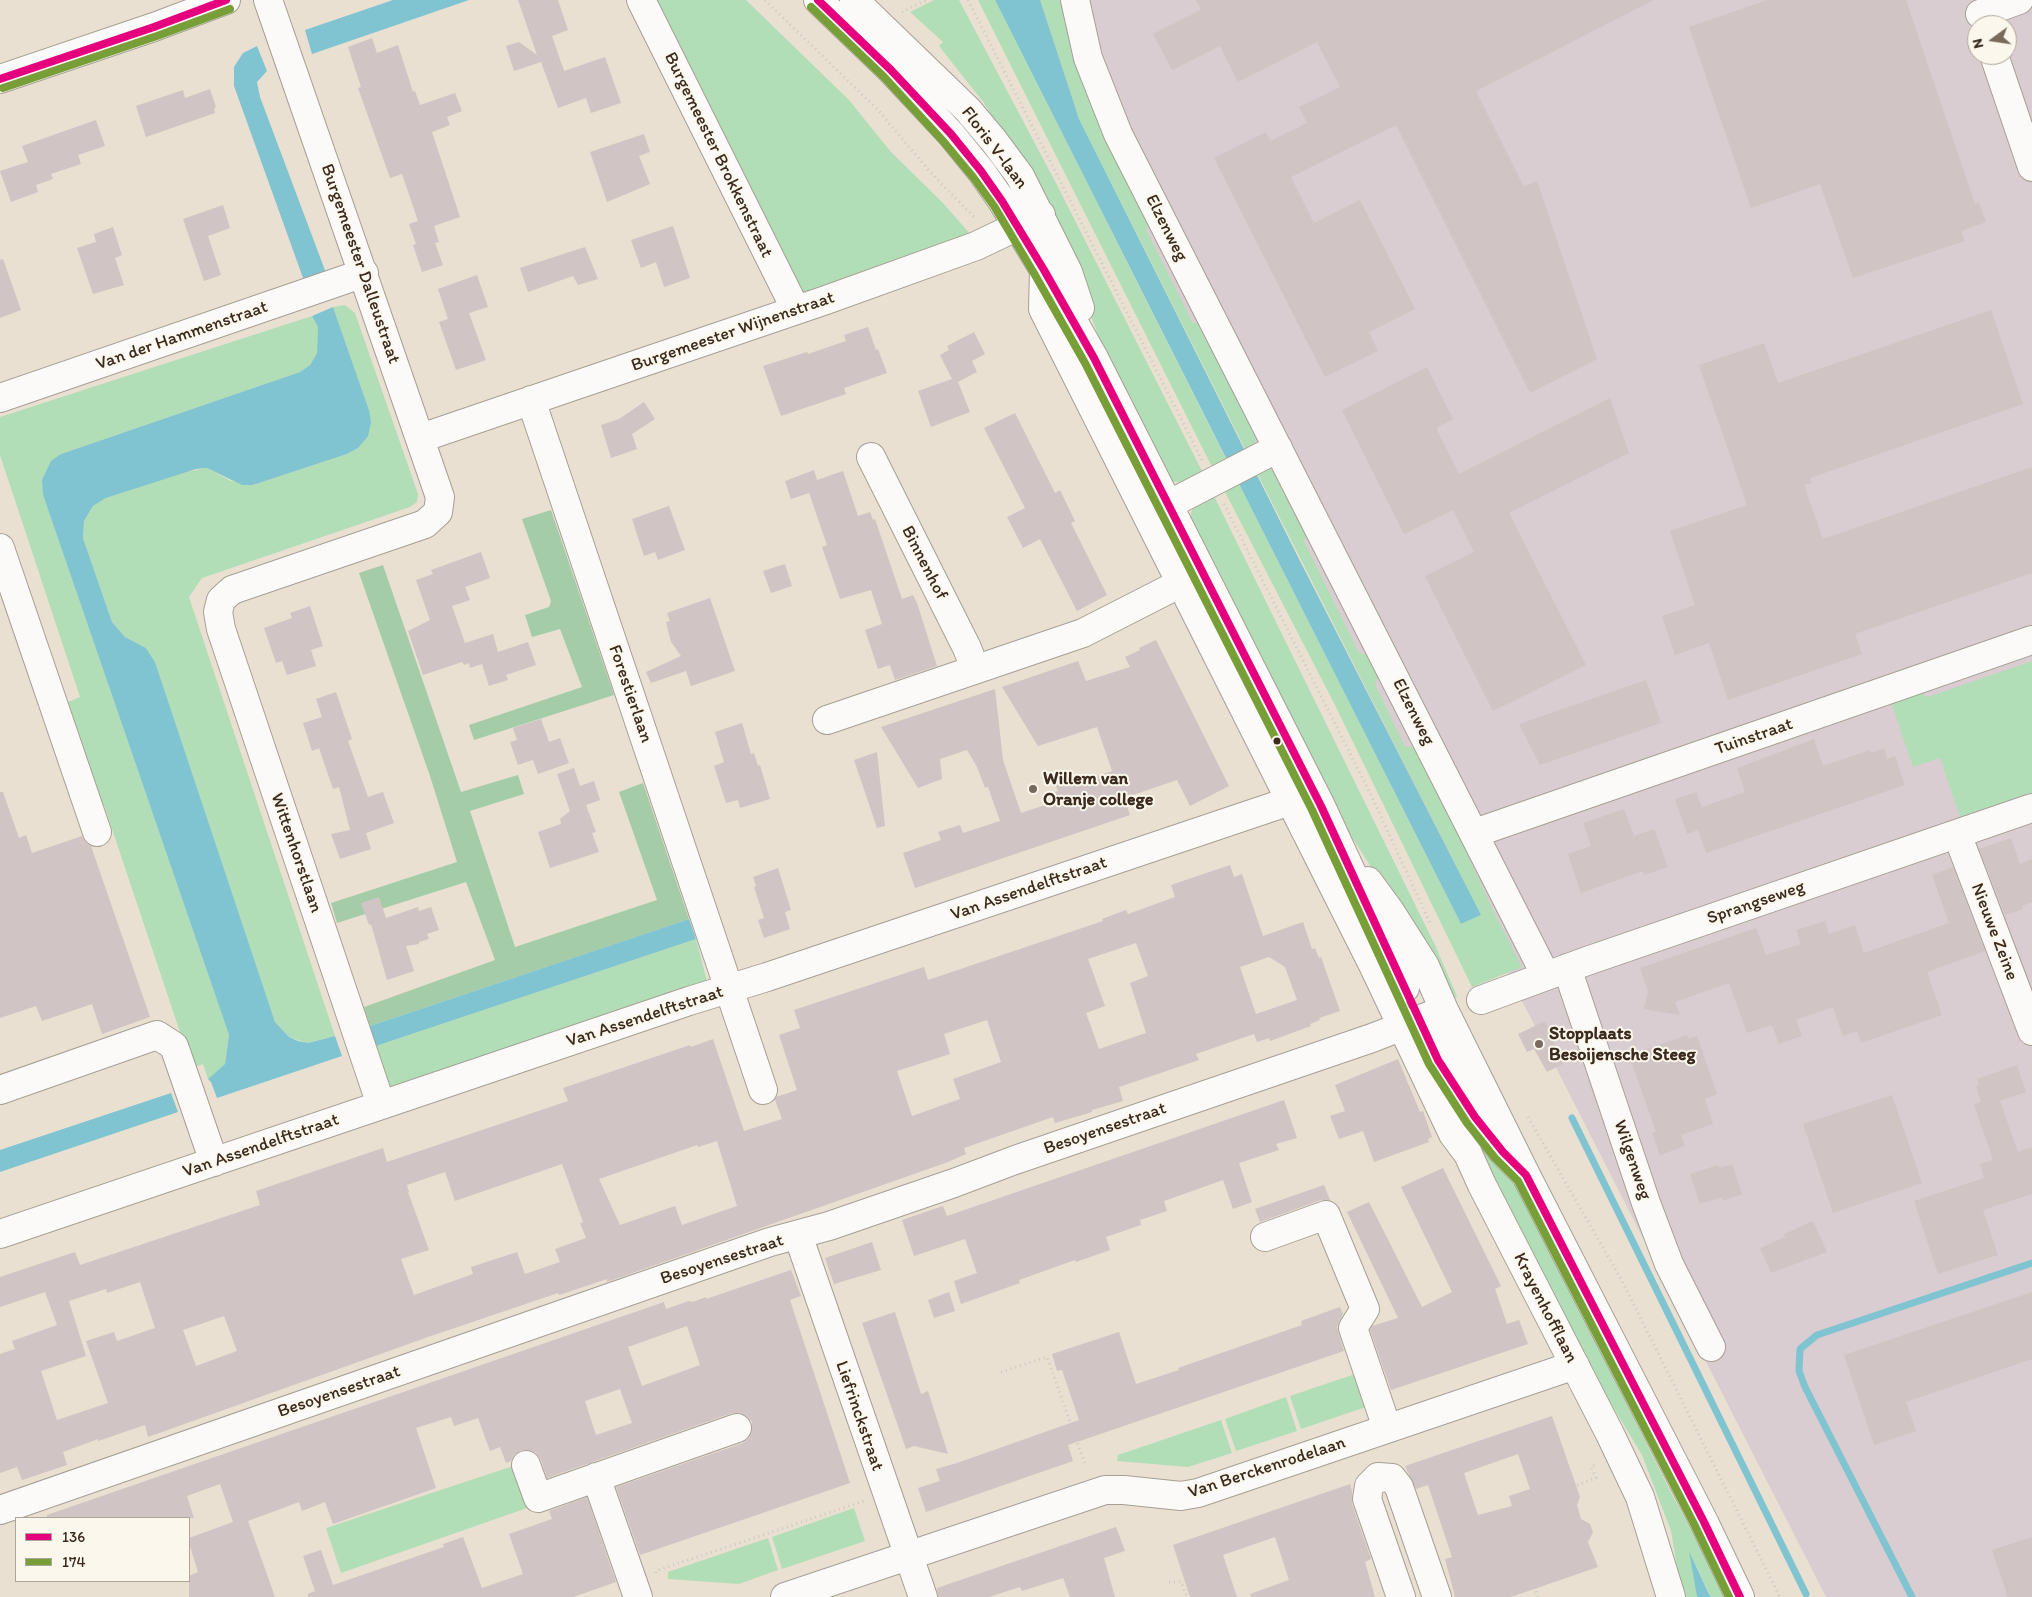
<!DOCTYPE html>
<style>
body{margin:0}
#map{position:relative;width:2032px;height:1597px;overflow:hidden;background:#e9e0d1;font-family:Itim,sans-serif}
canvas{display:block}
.legend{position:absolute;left:15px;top:1517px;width:175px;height:65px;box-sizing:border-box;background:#fbf7ec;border:1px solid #aea59a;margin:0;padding:6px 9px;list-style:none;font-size:15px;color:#3b2a1e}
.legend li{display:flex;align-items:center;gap:10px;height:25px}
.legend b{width:25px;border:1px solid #aea59a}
.north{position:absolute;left:1967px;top:15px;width:50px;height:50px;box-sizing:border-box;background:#fbf7ec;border:1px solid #aea59a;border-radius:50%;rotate:256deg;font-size:14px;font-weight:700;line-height:20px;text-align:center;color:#3b2a1e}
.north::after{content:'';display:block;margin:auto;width:18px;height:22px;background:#786a5d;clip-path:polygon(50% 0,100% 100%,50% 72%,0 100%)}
</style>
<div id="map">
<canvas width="2032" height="1597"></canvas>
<ul class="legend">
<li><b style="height:6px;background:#e5007d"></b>136</li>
<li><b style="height:6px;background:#789f37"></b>174</li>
</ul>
<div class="north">N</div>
</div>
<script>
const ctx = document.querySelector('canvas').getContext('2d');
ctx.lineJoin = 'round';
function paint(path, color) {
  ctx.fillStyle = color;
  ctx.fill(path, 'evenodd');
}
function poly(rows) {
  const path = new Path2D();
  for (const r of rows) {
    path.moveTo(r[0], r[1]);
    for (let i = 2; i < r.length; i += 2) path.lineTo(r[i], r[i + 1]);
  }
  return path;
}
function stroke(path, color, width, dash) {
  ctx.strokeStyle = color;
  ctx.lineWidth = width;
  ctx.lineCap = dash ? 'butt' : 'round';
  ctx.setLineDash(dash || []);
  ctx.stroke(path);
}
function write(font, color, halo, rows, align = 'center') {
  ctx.font = font + ' Itim,sans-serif';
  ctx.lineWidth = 4;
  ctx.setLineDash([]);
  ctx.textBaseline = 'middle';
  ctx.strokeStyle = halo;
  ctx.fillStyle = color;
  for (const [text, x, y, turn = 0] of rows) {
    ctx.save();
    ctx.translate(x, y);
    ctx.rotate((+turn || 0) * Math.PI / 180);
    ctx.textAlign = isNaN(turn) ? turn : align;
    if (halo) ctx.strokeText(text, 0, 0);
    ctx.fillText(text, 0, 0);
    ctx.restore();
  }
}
paint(poly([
 [1022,0,2032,0,2032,1597,1826,1597,1519,995],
 [1977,25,2007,25,2007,55,1977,55]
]), '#dacdd1');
paint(poly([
 [655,0,746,0,849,100,891,152,942,202,972,236,805,302],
 [934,0,959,0,1057,185,1203,473,1185,484,1172,481,1103,349,1071,261,1008,141,984,103,939,46,943,42,910,12],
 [978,0,995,0,1227,461,1213,469],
 [1040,0,1061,0,1070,42,1082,79,1151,220,1146,230,1193,323,1202,324,1256,434,1254,449,1247,453,1079,119],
 [345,305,355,313,418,494,417,502,410,507,202,578,189,597,335,1036,307,1043,289,1037,275,1022,155,662,146,648,125,637,112,622,83,538,84,521,93,506,106,498,185,472,207,468,231,481,253,485,347,454,358,448,369,410,333,307],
 [312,316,318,327,319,344,317,353,310,365,300,372,61,454,43,495,229,1035,225,1064,208,1079,203,1064,192,1068,105,808,94,788,65,703,80,697,0,455,0,417],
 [1263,467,1277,472,1308,533,1304,541,1359,653,1368,655,1379,675,1375,684,1405,747,1416,747,1459,836,1471,838,1476,850,1467,854,1493,910,1522,967,1472,987,1336,707,1223,488,1238,482,1461,924,1481,915,1256,471],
 [1213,494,1435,945,1457,996,1450,1004,1435,967,1339,817,1190,518,1193,507],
 [2032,661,2032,796,1961,820,1940,758,1913,767,1891,702,1919,692,1928,697],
 [696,939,708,985,390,1093,376,1046],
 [1456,1118,1485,1139,1528,1206,1669,1489,1727,1597,1711,1597,1690,1553,1697,1597,1682,1597,1671,1531,1642,1455,1573,1341],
 [1361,1372,1369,1406,1301,1429,1290,1396],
 [1286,1397,1297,1431,1236,1451,1225,1419],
 [1221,1420,1232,1453,1188,1467,1117,1461,1118,1455],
 [516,1465,530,1507,341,1573,326,1528],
 [854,1508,865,1541,782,1569,772,1537],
 [768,1538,778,1570,739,1584,668,1579,668,1572]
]), '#b2deb7');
paint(poly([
 [551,510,614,695,474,740,469,725,582,687,560,629,532,637,525,615,549,607,551,601,522,519],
 [383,565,461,792,518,775,524,794,470,811,515,947,657,900,619,792,643,783,689,919,370,1026,364,1007,495,960,466,882,337,923,331,903,457,862,430,776,359,573]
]), '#a4cca9');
paint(poly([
 [393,0,469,0,312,54,305,30],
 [995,0,1040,0,1079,119,1298,557,1481,915,1461,924],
 [257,46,267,71,257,82,260,97,329,281,307,289,234,86,234,67,243,53],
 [333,307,369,410,371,422,368,436,358,448,347,454,253,485,242,485,207,468,196,469,106,498,93,506,84,521,83,538,112,622,125,637,146,648,155,662,275,1022,289,1037,298,1041,308,1043,335,1036,342,1056,217,1098,211,1082,208,1079,225,1064,229,1035,43,495,42,480,51,461,61,454,300,372,310,365,317,353,318,327,312,316],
 [689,919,696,939,376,1046,370,1026],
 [171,1093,178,1112,0,1172,0,1150],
 [1689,1551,1708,1592,1711,1597,1697,1597]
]), '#7fc4d0');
stroke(poly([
 [1572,1118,1806,1594],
 [1912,1597,1805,1387,1799,1371,1800,1349,1817,1335,2032,1263]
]), '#7fc4d0', 7);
paint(poly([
 [518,0,558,0,568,30,552,36,564,71,605,57,621,103,591,113,586,98,558,108,541,62,514,71,506,46,519,42,537,55],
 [1196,0,1654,0,1476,91,1524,187,1537,181,1597,359,1530,393,1396,125,1291,177,1314,223,1360,200,1415,309,1369,332,1378,351,1325,377,1214,158,1266,132,1270,141,1307,123,1299,107,1340,87,1317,42,1238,82,1220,46,1172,70,1153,34,1201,10],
 [1767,0,1906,0,1975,204,1979,203,1986,222,1961,231,1965,241,1853,278,1820,184,1751,208,1689,27],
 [372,38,377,53,398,45,413,92,415,91,420,105,455,93,462,111,447,117,450,125,432,132,460,217,434,226,439,242,435,243,443,265,422,272,413,245,416,244,409,224,418,221,402,174,390,178,358,88,361,87,348,47],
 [210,89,216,107,214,108,215,113,146,137,136,106,183,90,185,98],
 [96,120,105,146,78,155,81,164,51,174,53,179,36,185,38,192,11,202,0,171,28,162,22,146],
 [644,134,650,152,639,156,650,184,607,202,590,152],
 [223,205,230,228,208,236,221,275,204,281,183,219],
 [673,226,690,278,664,287,656,262,641,268,631,240],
 [113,227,122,255,115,258,124,285,93,294,77,248,96,242,94,234],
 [585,247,598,279,578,285,573,276,528,292,520,268],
 [3,259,21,310,0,318,0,260],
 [477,275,488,307,469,313,486,360,456,370,439,322,448,319,438,289],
 [1991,310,2023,404,1810,478,1812,483,1804,485,1823,539,2032,467,2032,573,1855,634,1862,654,1728,700,1709,643,1675,655,1662,616,1695,605,1670,531,1747,505,1699,365,1764,343,1778,383],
 [868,327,876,350,878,349,887,373,844,388,846,394,781,416,763,366,807,352,808,354,846,341,844,335],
 [974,332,985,354,972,361,977,372,958,382,970,412,931,427,918,391,952,379,940,355,949,350,947,346],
 [1427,367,1453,419,1436,428,1459,474,1610,398,1629,453,1509,513,1586,665,1493,711,1425,576,1474,552,1453,510,1404,534,1342,410],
 [644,402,655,419,632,434,637,449,611,458,601,425,619,419],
 [1015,413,1055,493,1060,490,1075,521,1071,523,1107,595,1077,611,1040,539,1023,548,1007,517,1025,508,984,428],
 [814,470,817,480,843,471,858,516,870,512,873,520,875,519,902,599,913,595,917,603,937,666,895,680,890,665,878,669,865,630,882,624,871,590,840,599,822,547,827,545,809,493,791,499,785,481],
 [669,506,685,550,658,560,655,552,644,556,632,519],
 [481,552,490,578,465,587,470,600,452,606,465,643,493,634,498,652,528,642,536,665,506,675,508,680,489,686,482,664,470,668,469,663,464,665,462,662,423,675,408,631,430,620,416,580,433,574,431,570],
 [785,564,792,586,771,593,763,571],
 [710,598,735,671,691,686,686,671,651,683,646,672,681,656,671,642,666,622,670,621,667,613],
 [310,606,323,646,311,650,316,666,287,675,282,661,276,663,264,628,292,618,290,613],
 [1156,640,1229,786,1190,806,1177,780,1124,798,1130,815,915,888,903,853,941,840,938,832,960,825,963,833,1000,821,988,787,985,788,977,767,967,750,940,759,942,779,918,788,881,727,995,689,1003,760,1021,813,1058,801,1055,792,1058,791,1054,781,1074,775,1077,783,1112,771,1097,727,1038,746,1002,687,1078,661,1086,681,1130,667,1125,657,1140,650,1139,648],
 [1646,680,1661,723,1540,765,1519,724],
 [336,692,352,739,348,741,368,797,383,792,394,823,366,833,371,849,340,859,331,834,350,830,339,787,333,789,319,748,312,751,303,723,322,717,316,699],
 [541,719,549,742,560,738,569,763,538,774,533,760,518,765,510,742,517,740,513,728],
 [742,723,751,754,754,753,758,766,760,765,770,799,740,808,738,800,726,803,714,766,724,762,715,732],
 [1814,739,1823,766,1870,750,1871,753,1884,748,1887,759,1895,756,1905,785,1706,853,1698,830,1687,834,1675,799,1696,792,1702,807,1745,792,1737,768],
 [877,752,885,826,877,828,854,760],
 [574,768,580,786,594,781,600,800,586,805,596,832,592,833,599,852,550,868,538,832,561,824,560,819,570,811,557,774],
 [0,792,3,792,19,838,26,835,32,853,82,836,86,843,91,846,150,1017,102,1034,92,1004,42,1021,36,1006,0,1018],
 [1624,809,1634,836,1654,829,1668,867,1644,875,1643,871,1581,893,1568,854,1591,846,1583,823],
 [2011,838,2020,864,2032,859,2032,902,2022,906,2023,909,2005,915,1979,849],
 [1230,865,1234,877,1242,874,1263,936,1303,922,1312,949,1315,948,1319,958,1321,957,1340,1011,1319,1018,1320,1020,1310,1024,1311,1026,1270,1041,1269,1038,1257,1042,1254,1034,1196,1054,1199,1060,1119,1087,1123,1101,1092,1110,1092,1112,1055,1123,1053,1117,964,1148,966,1154,948,1162,607,1282,607,1279,559,1295,558,1293,428,1337,148,1437,145,1425,98,1441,98,1439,63,1452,67,1465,22,1480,17,1467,0,1473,0,1354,15,1349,12,1341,57,1325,45,1292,0,1307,0,1277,75,1252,80,1265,260,1205,256,1191,383,1148,387,1162,568,1101,563,1088,690,1045,691,1047,713,1039,744,1131,782,1119,775,1100,776,1097,797,1090,779,1035,800,1028,794,1010,924,967,928,980,1103,921,1102,919,1126,910,1128,914,1175,897,1171,885],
 [1136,943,1148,976,1130,983,1146,1033,1099,1049,1086,1013,1105,1006,1088,959],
 [1269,957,1285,967,1297,1000,1256,1014,1240,967],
 [987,1020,1001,1062,953,1079,960,1099,912,1116,897,1071,950,1054,944,1034],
 [717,1141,737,1206,682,1225,675,1206,620,1225,599,1179,697,1145,698,1147],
 [562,1164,583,1222,580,1223,586,1238,555,1249,560,1262,525,1274,517,1252,471,1267,473,1274,414,1295,401,1259,429,1250,408,1192,409,1192,407,1185,445,1172,455,1201],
 [140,1282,155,1328,117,1341,114,1332,86,1341,108,1403,57,1420,41,1371,86,1356,69,1301,106,1289,107,1293],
 [224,1316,237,1351,196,1366,183,1330],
 [1953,867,1985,951,1927,972,1942,1015,1861,1043,1857,1031,1843,1036,1833,1007,1796,1020,1802,1036,1779,1044,1772,1025,1747,1033,1729,983,1675,1002,1680,1015,1644,1009,1648,991,1640,968,1756,928,1766,955,1801,944,1796,930,1825,921,1829,934,1855,925,1864,953,1949,923,1932,875],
 [778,868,791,910,785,912,790,929,764,938,758,920,764,918,754,887,756,886,753,877],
 [379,897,386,918,418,907,419,911,431,907,439,930,427,934,429,939,419,942,419,944,406,946,414,971,387,980,371,924,369,925,361,903],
 [1545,1021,1563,1064,1547,1072,1534,1049,1527,1052,1518,1034],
 [1687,1035,1688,1039,1697,1036,1717,1094,1705,1099,1713,1124,1681,1135,1685,1146,1660,1155,1652,1133,1656,1132,1629,1055],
 [1398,1059,1420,1112,1423,1111,1432,1137,1428,1139,1429,1142,1374,1162,1363,1131,1339,1139,1330,1116,1345,1111,1335,1085],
 [2017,1065,2026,1092,2000,1101,2018,1152,2032,1147,2032,1194,1983,1210,1998,1255,1938,1274,1914,1201,1984,1178,1980,1164,1993,1160,1974,1104,1981,1102,1976,1087,1979,1085,1977,1079],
 [1892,1095,1922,1183,1833,1213,1803,1124],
 [1284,1100,1297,1138,1276,1144,1279,1150,1239,1163,1252,1202,1233,1209,1223,1180,1164,1201,1167,1211,1140,1220,1141,1225,1106,1237,1110,1250,1076,1262,1075,1260,1019,1280,1020,1283,961,1304,954,1281,977,1273,965,1239,914,1256,902,1220,943,1206,947,1216],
 [1732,1164,1742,1194,1723,1201,1722,1197,1700,1204,1690,1174,1718,1165,1720,1168],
 [1443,1168,1501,1286,1495,1289,1507,1324,1519,1320,1528,1344,1391,1390,1370,1330,1372,1326,1398,1318,1347,1212,1369,1202,1422,1307,1452,1292,1401,1187],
 [1324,1185,1330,1200,1321,1200,1260,1222,1255,1209],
 [1813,1221,1827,1252,1771,1273,1760,1248,1785,1237,1784,1234],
 [872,1242,881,1270,834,1284,825,1258],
 [791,1270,801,1296,790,1300,850,1483,640,1555,616,1487,743,1443,749,1438,752,1430,752,1422,747,1416,739,1413,732,1413,547,1478,541,1460,536,1453,528,1450,521,1450,514,1455,511,1461,506,1463,500,1447,490,1451,478,1418,454,1426,451,1417,416,1428,436,1488,333,1524,325,1502,302,1511,299,1502,248,1521,275,1597,189,1597,189,1576,198,1572,189,1543,189,1538,233,1522,220,1484,187,1496,194,1518,47,1518,47,1515,664,1302,666,1309,689,1301,693,1302,706,1297,706,1299],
 [687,1326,700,1365,642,1386,628,1347],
 [620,1389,632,1423,596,1435,585,1401],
 [949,1292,955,1311,934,1318,928,1300],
 [2032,1292,2032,1359,1906,1402,1916,1431,1874,1445,1844,1355],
 [1340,1307,1343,1314,1337,1327,1344,1351,1068,1445,1073,1461,926,1512,918,1488,940,1481,936,1469,957,1463,1079,1420,1062,1370,1057,1371,1052,1354,1119,1332,1136,1384,1179,1370,1178,1368,1302,1325,1301,1321],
 [895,1312,921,1394,928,1391,948,1454,914,1446,906,1449,862,1323],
 [1552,1416,1580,1497,1577,1505,1581,1519,1590,1524,1593,1532,1588,1542,1598,1567,1511,1597,1455,1597,1445,1559,1452,1557,1428,1485,1416,1489,1405,1466],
 [1518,1454,1530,1489,1509,1496,1512,1506,1478,1515,1464,1473],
 [1350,1484,1352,1491,1352,1504,1371,1559,1365,1562,1375,1597,1251,1597,1250,1594,1289,1580,1275,1537,1223,1555,1237,1597,1190,1597,1173,1545],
 [587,1497,616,1582,573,1597,308,1597,308,1594,315,1591,303,1556,321,1550,333,1585,444,1547,443,1544,463,1537,482,1588,523,1574,509,1534,552,1519,549,1511],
 [1116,1527,1125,1551,1104,1558,1115,1597,1070,1597,1063,1578,1022,1591,1020,1587,989,1597,938,1597,937,1588],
 [2032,1537,2032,1597,2008,1597,1992,1550]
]), '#d0c4c4');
const minor = poly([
 [268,0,440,497,438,512,425,524,232,590,221,600,218,612,221,629,381,1105],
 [641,0,796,310],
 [818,0,891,70,951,134,981,171,1002,201,1044,270,1094,358,1321,806,1405,988],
 [854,0,968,110,994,141,1020,176,1068,272,1080,308],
 [1075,0,1088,58,1118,134,1546,976],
 [1980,14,2019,0],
 [1994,55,2032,167],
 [0,79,154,27,226,0],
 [1044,270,1043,309,1374,967,1453,1134,1468,1154,1482,1185,1610,1434,1640,1497,1671,1597],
 [0,398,364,273],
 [531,400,763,1090],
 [421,438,826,300,976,246,1041,215],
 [871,457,967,648,975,669],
 [1168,505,1278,448],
 [0,548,97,832],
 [827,720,1083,633,1181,583],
 [1475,833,2032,640],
 [1957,834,2032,1031],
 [1368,881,1390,911,1425,966,1444,1010,1526,1175,1704,1522,1740,1597],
 [1567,968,1646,1203,1669,1264,1711,1347],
 [1481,1000,1587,961,2032,808],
 [1424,1030,1438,1060,1475,1117,1503,1152,1526,1175],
 [0,1090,157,1035,174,1046,214,1162],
 [0,1234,689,1001,767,977,1290,801],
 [798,1235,923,1597],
 [1265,1237,1326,1215,1365,1309,1353,1328,1387,1428],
 [526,1465,538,1498,737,1428],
 [596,1477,638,1597],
 [0,1510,770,1242,829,1226,954,1183,1015,1160,1372,1038,1444,1010],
 [785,1597,1105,1490,1124,1490,1181,1496,1198,1493,1575,1365],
 [1401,1597,1367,1499,1369,1486,1378,1477,1392,1478,1399,1487,1437,1597]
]);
stroke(minor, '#a69f95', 30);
stroke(poly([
 [765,0,878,110,931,173,976,219],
 [968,0,1202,460],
 [902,12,926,0],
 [1224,504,1371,795,1431,925],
 [1528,1117,1622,1281,1780,1597],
 [1001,1372,1047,1357,1085,1464],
 [656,1573,656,1571,864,1501],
 [1169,1582,1181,1582,1187,1597],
 [1538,1597,1508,1511,1596,1478,1591,1467,1596,1464]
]), '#cbc8c3', 3, [1, 4]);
stroke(minor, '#fcfaf8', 28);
stroke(poly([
 [818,0,891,70,951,134,981,171,1002,201,1044,270,1094,358,1321,806,1438,1060,1475,1117,1503,1152,1526,1175,1704,1522,1740,1597],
 [0,79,154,27,226,0]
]), '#e5007d', 8);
stroke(poly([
 [811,7,884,77,943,141,973,177,994,206,1035,275,1085,363,1312,810,1429,1064,1467,1123,1495,1158,1518,1181,1695,1526,1729,1597],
 [3,88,157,36,230,9]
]), '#789f37', 8);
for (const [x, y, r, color] of [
 [1277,741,4.5,"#3b2a1e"],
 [1033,789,5,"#786a5d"],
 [1539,1044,5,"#786a5d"]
]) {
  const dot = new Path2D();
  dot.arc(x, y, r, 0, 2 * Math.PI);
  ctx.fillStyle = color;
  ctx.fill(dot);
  stroke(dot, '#fbf7ec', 2);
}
write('18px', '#3b2a1e', '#fbf7ec', [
 ["Floris V-laan",994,148,53],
 ["Burgemeester Brokkenstraat",718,155,64],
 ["Elzenweg",1166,228,63],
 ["Burgemeester Dalleustraat",360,264,71],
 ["Burgemeester Wijnenstraat",733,332,-19],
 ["Van der Hammenstraat",182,336,-19],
 ["Binnenhof",924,563,63],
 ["Forestierlaan",630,694,71],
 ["Elzenweg",1413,712,63],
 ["Tuinstraat",1754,737,-19],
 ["Wittenhorstlaan",296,853,71],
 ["Van Assendelftstraat",1029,889,-19],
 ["Sprangseweg",1756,903,-19],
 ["Nieuwe Zeine",1994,932,69],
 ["Van Assendelftstraat",645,1017,-18],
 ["Besoyensestraat",1105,1129,-19],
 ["Van Assendelftstraat",261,1146,-19],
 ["Wilgenweg",1632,1160,71],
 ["Besoyensestraat",722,1260,-18],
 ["Krayenhofflaan",1545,1308,63],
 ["Besoyensestraat",339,1392,-19],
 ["Liefrinckstraat",859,1416,71],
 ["Van Berckenrodelaan",1267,1468,-18]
]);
write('bold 18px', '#3b2a1e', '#fbf7ec', [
 ["Willem van",1043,779],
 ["Oranje college",1043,800],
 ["Stopplaats",1549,1034],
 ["Besoijensche Steeg",1549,1055]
], 'left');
</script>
